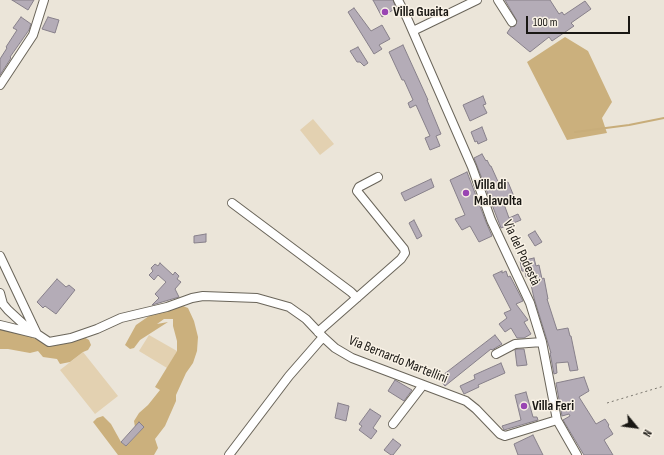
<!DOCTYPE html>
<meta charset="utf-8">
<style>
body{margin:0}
#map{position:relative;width:664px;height:455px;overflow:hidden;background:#ebe5d9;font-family:"Sofia Sans Condensed",sans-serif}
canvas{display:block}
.north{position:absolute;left:616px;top:407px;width:40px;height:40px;-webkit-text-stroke:3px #f9f2e6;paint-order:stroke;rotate:119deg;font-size:11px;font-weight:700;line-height:16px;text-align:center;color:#191713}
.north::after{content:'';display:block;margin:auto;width:14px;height:18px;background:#191713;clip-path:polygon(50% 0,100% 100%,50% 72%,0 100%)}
.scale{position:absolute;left:526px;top:16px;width:104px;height:18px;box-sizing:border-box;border:2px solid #191713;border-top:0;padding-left:5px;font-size:12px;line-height:14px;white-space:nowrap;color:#191713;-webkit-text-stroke:3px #f9f2e6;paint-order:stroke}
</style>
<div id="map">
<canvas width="664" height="455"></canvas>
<div class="north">N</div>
<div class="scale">100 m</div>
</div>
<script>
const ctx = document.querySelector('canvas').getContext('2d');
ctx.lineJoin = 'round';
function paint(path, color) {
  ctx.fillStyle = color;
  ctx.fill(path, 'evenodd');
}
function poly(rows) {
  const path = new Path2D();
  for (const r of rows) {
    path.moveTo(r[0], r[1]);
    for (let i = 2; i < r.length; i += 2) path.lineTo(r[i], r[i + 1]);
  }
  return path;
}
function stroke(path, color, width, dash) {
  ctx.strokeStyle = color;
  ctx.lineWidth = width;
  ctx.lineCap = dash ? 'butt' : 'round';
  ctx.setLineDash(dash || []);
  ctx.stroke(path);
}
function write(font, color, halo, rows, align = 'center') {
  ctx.font = font + ' "Sofia Sans Condensed",sans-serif';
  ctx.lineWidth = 3;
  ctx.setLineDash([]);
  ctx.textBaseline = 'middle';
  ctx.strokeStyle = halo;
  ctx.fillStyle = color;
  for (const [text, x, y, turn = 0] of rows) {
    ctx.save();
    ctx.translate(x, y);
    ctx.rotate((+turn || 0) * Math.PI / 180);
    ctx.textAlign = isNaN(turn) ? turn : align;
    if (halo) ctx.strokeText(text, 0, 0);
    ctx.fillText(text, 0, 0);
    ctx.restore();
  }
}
paint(poly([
 [313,119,334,144,320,155,300,130],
 [149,335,177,351,167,368,139,351],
 [83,352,118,396,95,414,60,370]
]), '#e3d1b1');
paint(poly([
 [565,37,588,51,612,102,602,118,607,133,567,140,527,62],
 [183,306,188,308,194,321,198,337,197,351,193,363,186,373,176,395,176,401,165,426,155,439,158,448,154,455,118,455,93,422,97,418,103,416,111,424,121,442,126,446,144,427,139,422,135,427,134,421,139,413,148,405,160,390,155,387,177,351,177,341,173,326,173,319,164,319,157,324,168,322,140,340,134,348,130,349,125,345,136,325,149,316,158,312],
 [0,327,27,335,43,342,84,337,89,340,91,345,88,350,83,352,70,362,60,364,57,359,43,357,38,351,30,353,8,349,0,349]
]), '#cbb07d');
stroke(poly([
 [575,132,629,125,664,118]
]), '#c8ad7a', 2);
const building = poly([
 [12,0,34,0,28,10,12,0],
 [373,0,393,0,396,8,382,17,373,0],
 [505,0,550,0,559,14,562,12,564,15,585,1,591,9,571,23,574,26,552,41,549,37,530,52,507,33,511,27,515,26,517,21,505,0],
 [354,8,371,31,382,25,390,39,379,45,382,49,374,54,348,12,354,8],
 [21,17,31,24,29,30,10,57,11,58,0,75,0,59,7,48,6,47,17,30,13,28,21,17],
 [48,17,59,20,55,33,42,29,48,17],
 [403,45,428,100,427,100,441,134,436,136,440,146,430,150,425,138,430,136,416,105,410,108,408,103,413,100,404,80,402,80,389,52,403,45],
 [358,47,368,63,364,66,360,62,357,62,350,51,358,47],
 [483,96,486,104,483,105,487,113,470,121,463,105,483,96],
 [482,127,487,140,478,144,477,141,475,142,471,132,482,127],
 [482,154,486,161,487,160,490,166,491,166,500,186,508,182,515,199,504,204,509,218,518,214,521,220,501,228,474,158,482,154],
 [467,172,486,222,492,236,479,242,470,226,462,230,455,219,465,215,450,180,467,172],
 [431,179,434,187,405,201,401,193,431,179],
 [414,220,422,236,417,239,409,223,414,220],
 [535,231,542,242,535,246,528,235,535,231],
 [206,234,206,242,194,243,194,236,206,234],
 [534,258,536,266,539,265,542,279,544,278,548,299,547,299,557,330,568,328,570,336,571,336,578,370,570,371,568,362,556,363,557,373,554,374,550,353,551,353,534,298,529,276,526,277,525,271,522,271,520,261,534,258],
 [160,263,173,275,175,272,179,276,177,279,181,282,175,289,179,297,152,305,159,298,155,294,166,282,158,275,154,280,149,275,153,271,151,268,155,264,158,266,160,263],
 [502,271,502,273,506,271,508,277,510,276,523,301,516,304,528,320,524,322,531,334,524,338,517,338,511,328,505,332,499,324,507,318,504,313,511,310,493,275,502,271],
 [57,279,66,287,69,285,75,290,56,314,45,306,43,308,37,302,57,279],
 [495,335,502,344,492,350,491,349,445,386,439,378,495,335],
 [517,349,524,349,527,365,517,366,515,350,517,349],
 [501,363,505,373,478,385,479,387,464,394,460,386,475,379,474,375,501,363],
 [584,377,589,391,579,397,596,424,605,419,609,425,608,426,613,434,604,440,613,455,584,455,563,420,570,416,569,414,562,416,556,383,584,377],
 [395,380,412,390,404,401,388,391,395,380],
 [526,392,533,417,537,417,538,420,504,430,502,426,521,420,515,395,526,392],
 [338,403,349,406,346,421,335,418,338,403],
 [370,409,381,416,373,428,377,431,371,439,359,430,362,426,359,424,370,409],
 [139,422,144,427,126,446,121,442,139,422],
 [533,435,543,455,518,455,514,444,533,435],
 [393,439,401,445,393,455,391,455,384,450,393,439]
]);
paint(building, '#b4acb7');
stroke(building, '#87808a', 1);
const minor = poly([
 [398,0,407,18,472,167,491,220,530,303,542,342,557,420,577,455],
 [498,0,512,22],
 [413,31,477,0],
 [0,85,33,35,44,0],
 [232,203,351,292,357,298],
 [0,256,37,334],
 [0,293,3,304,8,310,33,333],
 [0,325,37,334,49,342,71,338,97,329,121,318,167,307,192,298,203,296,257,298,289,307,306,319,323,337,335,348,352,358,466,401,476,409,500,434,505,436,557,420],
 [318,332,401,259,405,253,404,249,357,191,359,187,378,177],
 [496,354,515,344,542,342],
 [393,424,423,385],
 [229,455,289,376,323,337]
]);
stroke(minor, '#6a655a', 10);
stroke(poly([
 [607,403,664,386]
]), '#7b776f', 1, [2, 3]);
stroke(minor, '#fff', 8);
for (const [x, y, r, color] of [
 [385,12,4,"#9945b3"],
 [466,193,4,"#9945b3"],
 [524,406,4,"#9945b3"]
]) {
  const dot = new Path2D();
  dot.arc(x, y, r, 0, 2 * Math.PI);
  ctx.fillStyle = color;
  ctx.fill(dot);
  stroke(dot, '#f9f2e6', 1.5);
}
write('bold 14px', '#191713', '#f9f2e6', [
 ["Villa Guaita",393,12],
 ["Villa di",474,185],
 ["Malavolta",474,201],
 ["Villa Feri",532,406]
], 'left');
write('14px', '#191713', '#f9f2e6', [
 ["Via del Podestà",521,253,65],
 ["Via Bernardo Martellini",398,360,22]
]);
</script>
